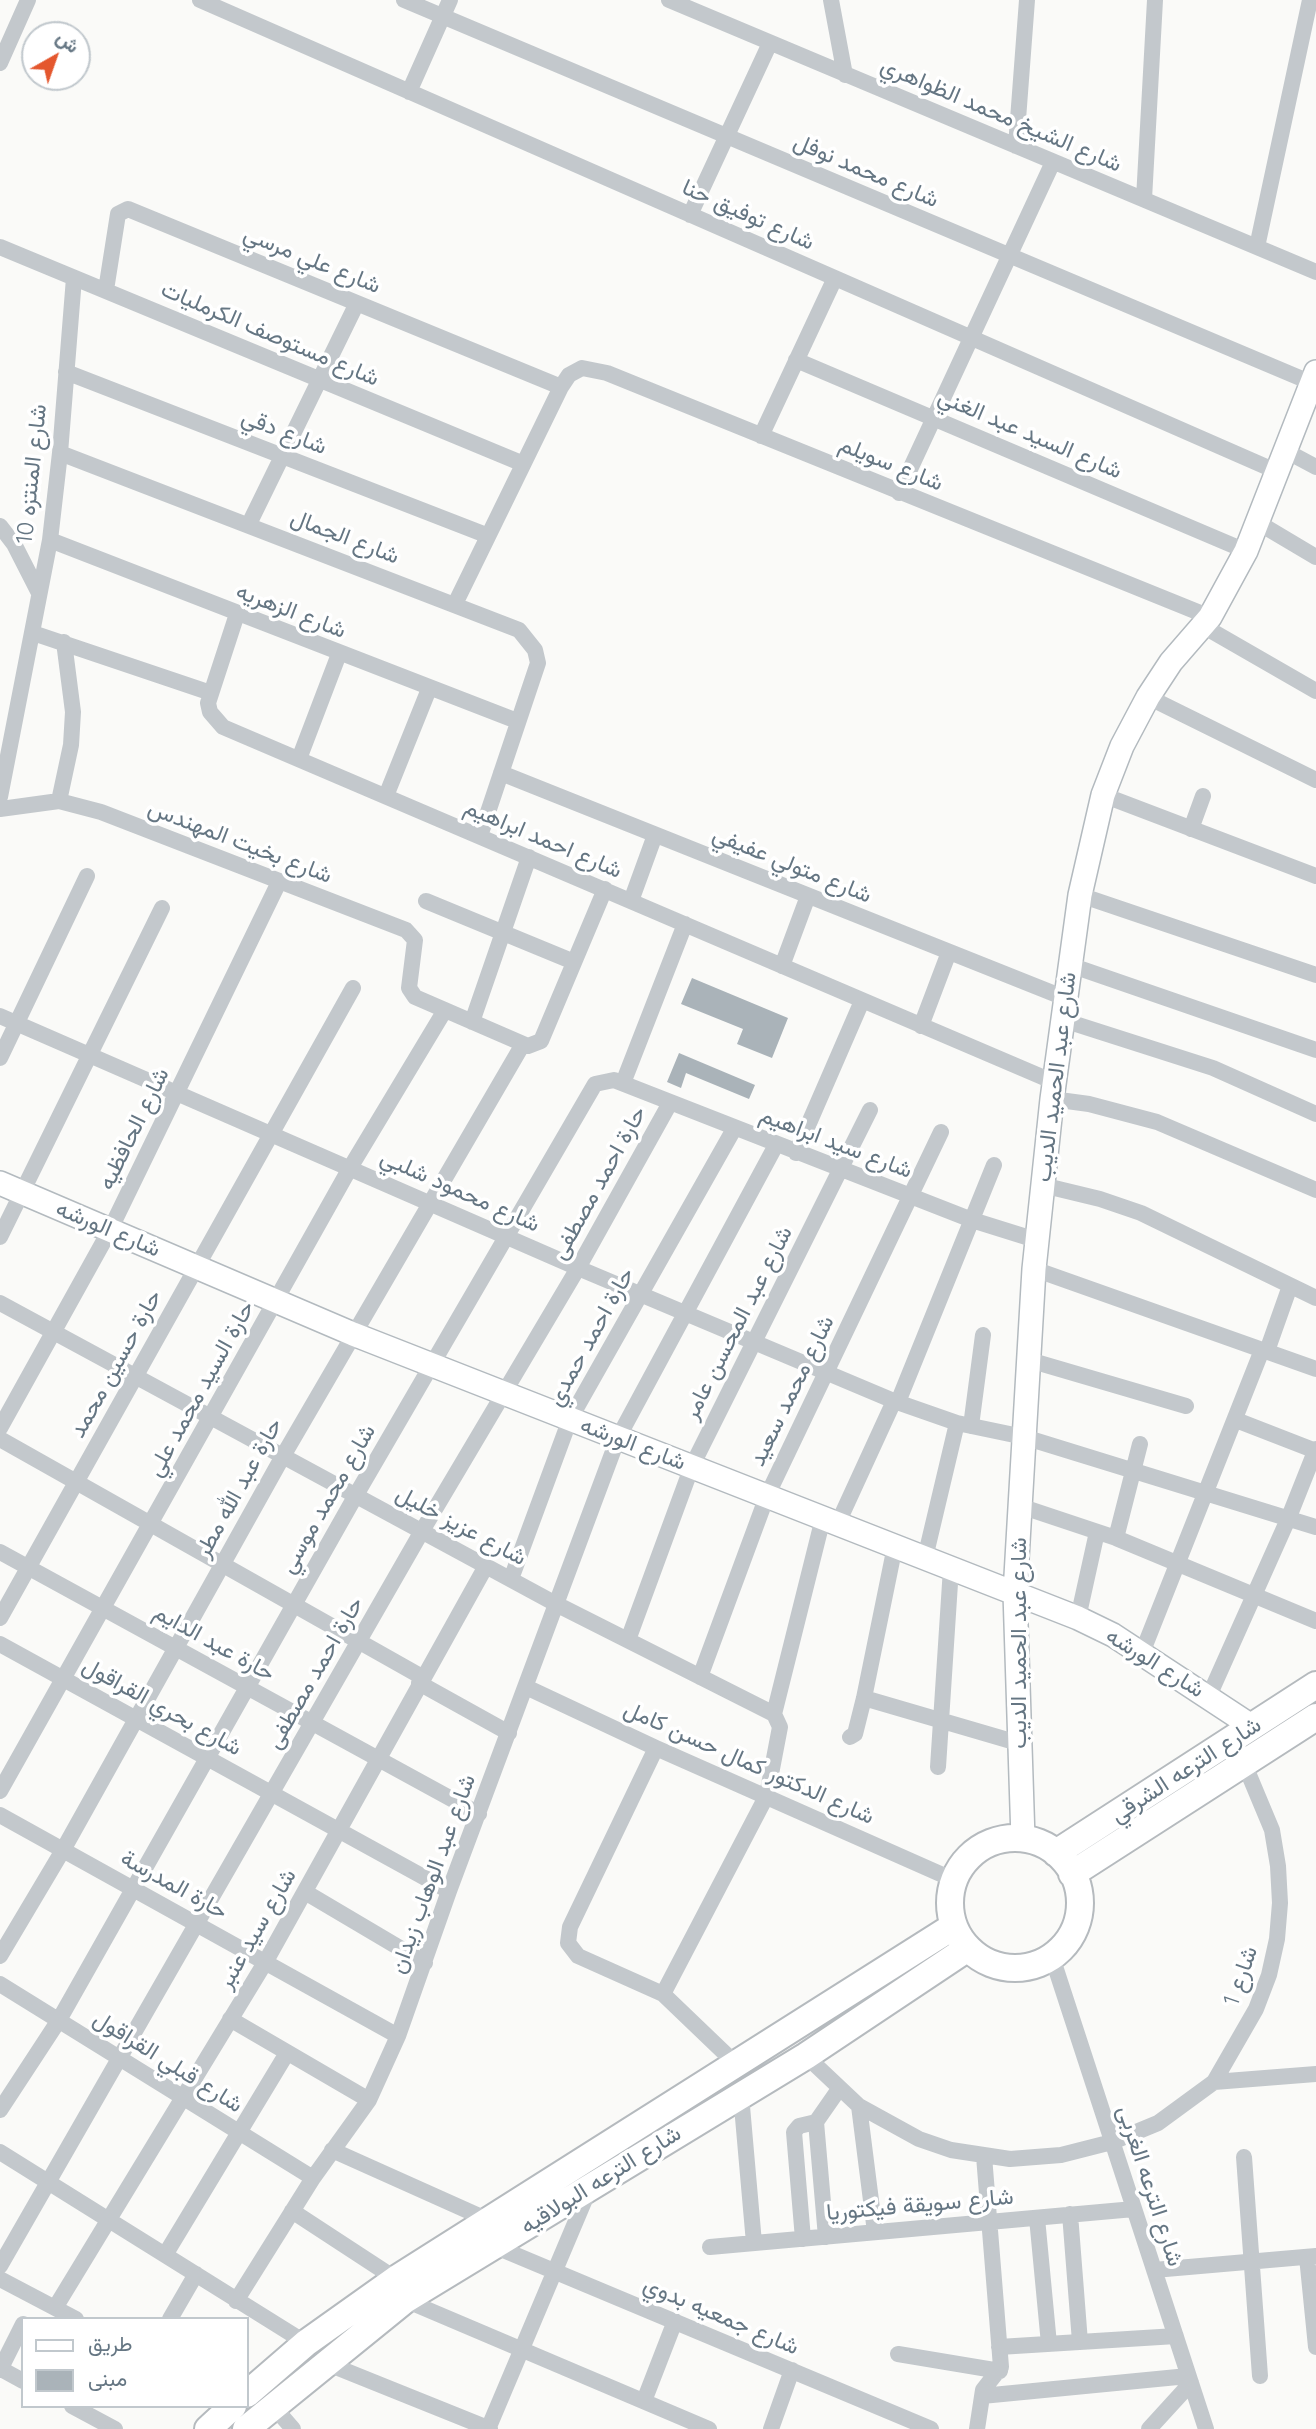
<!DOCTYPE html>
<meta charset="utf-8">
<style>
body{margin:0}
#map{position:relative;width:1316px;height:2429px;overflow:hidden;background:#fafaf8;font-family:Quicksand,Vazirmatn,sans-serif}
canvas{display:block}
.legend{position:absolute;left:21px;top:2317px;width:228px;height:91px;box-sizing:border-box;background:#fff;border:2px solid #c1c8cd;margin:0;padding:9px 12px;list-style:none;font-size:21px;color:#657683}
.legend li{display:flex;align-items:center;gap:14px;height:35px}
.legend b{width:35px;border:2px solid #c1c8cd}
.north{position:absolute;left:21px;top:21px;width:70px;height:70px;box-sizing:border-box;background:#fff;border:2px solid #c1c8cd;border-radius:50%;rotate:40deg;font-size:19px;font-weight:700;line-height:28px;text-align:center;color:#657683}
.north::after{content:'';display:block;margin:auto;width:24px;height:32px;background:#e4572e;clip-path:polygon(50% 0,100% 100%,50% 72%,0 100%)}
</style>
<div id="map">
<canvas width="1316" height="2429"></canvas>
<ul class="legend">
<li><b style="height:9px;background:#fff"></b>طريق</li>
<li><b style="height:19px;background:#aab3b9"></b>مبنى</li>
</ul>
<div class="north">ش</div>
</div>
<script>
const ctx = document.querySelector('canvas').getContext('2d');
ctx.lineJoin = 'round';
function paint(path, color) {
  ctx.fillStyle = color;
  ctx.fill(path, 'evenodd');
}
function poly(rows) {
  const path = new Path2D();
  for (const r of rows) {
    if (r.length === 3) {
      path.moveTo(r[0] + r[2], r[1]);
      path.arc(r[0], r[1], r[2], 0, 2 * Math.PI);
      continue;
    }
    path.moveTo(r[0], r[1]);
    for (let i = 2; i < r.length; i += 2) path.lineTo(r[i], r[i + 1]);
  }
  return path;
}
function stroke(path, color, width, dash) {
  ctx.strokeStyle = color;
  ctx.lineWidth = width;
  ctx.lineCap = dash ? 'butt' : 'round';
  ctx.setLineDash(dash || []);
  ctx.stroke(path);
}
function write(font, color, halo, rows, align = 'center') {
  ctx.font = font + ' Quicksand,Vazirmatn,sans-serif';
  ctx.lineWidth = 7;
  ctx.setLineDash([]);
  ctx.textBaseline = 'middle';
  ctx.strokeStyle = halo;
  ctx.fillStyle = color;
  for (const [text, x, y, turn = 0] of rows) {
    ctx.save();
    ctx.translate(x, y);
    ctx.rotate((+turn || 0) * Math.PI / 180);
    ctx.textAlign = isNaN(turn) ? turn : align;
    if (halo) ctx.strokeText(text, 0, 0);
    ctx.fillText(text, 0, 0);
    ctx.restore();
  }
}
paint(poly([
 [692,978,788,1018,772,1058,737,1044,743,1029,681,1004],
 [679,1053,755,1085,749,1099,686,1073,681,1088,667,1082]
]), '#aab3b9');
const secondary = poly([
 [0,1183,353,1334,1078,1618,1113,1635,1253,1727],
 [1023,1839,1015,1593,1034,1269,1052,1099,1080,895,1103,795,1122,746,1148,697,1171,662,1210,617,1246,551,1316,372]
]);
const primary = poly([
 [1015,1903,65],
 [1056,1853,1316,1685],
 [1072,1874,1316,1717],
 [247,2394,306,2343,396,2279,954,1926],
 [208,2429,233,2406],
 [246,2429,405,2300,806,2056,968,1948]
]);
stroke(secondary, '#b3babf', 26);
stroke(primary, '#b5babe', 30);
stroke(poly([
 [200,0,1278,472],
 [404,0,1312,383],
 [669,0,1316,272],
 [831,0,845,75],
 [0,63,28,0],
 [409,92,450,0],
 [1016,146,1027,0],
 [1144,199,1155,0],
 [690,215,770,43],
 [0,247,521,463],
 [1257,247,1310,0],
 [106,290,118,214,128,209,561,387],
 [796,360,1246,551],
 [66,372,486,535],
 [761,436,835,278],
 [1286,451,1316,467],
 [60,453,519,630,535,650,538,663,480,836],
 [899,493,1053,162],
 [1257,522,1316,557],
 [249,524,357,303],
 [0,526,14,544,38,591],
 [50,540,517,721],
 [455,604,561,387,569,375,582,368,607,373,1210,617],
 [237,614,208,703,210,712,223,727,1054,1082],
 [1203,626,1316,691],
 [33,633,211,693],
 [1148,697,1316,780],
 [299,759,339,654],
 [501,773,1065,998],
 [1103,795,1316,876],
 [386,796,429,689],
 [0,797,50,540,60,453,74,278],
 [59,801,71,745,73,712,64,642],
 [0,809,59,801,101,812,406,930,415,940,409,988,415,997,528,1046,541,1041,605,889],
 [1191,829,1203,796],
 [1080,895,1316,975],
 [426,901,574,962],
 [631,901,655,835],
 [1070,965,1316,1050],
 [782,966,808,896],
 [0,1016,578,1268,894,1401,957,1423,1024,1437,1316,1527],
 [1063,1020,1213,1068,1316,1114],
 [472,1022,529,857],
 [921,1026,949,952],
 [0,1058,87,876],
 [623,1083,685,924],
 [1052,1099,1089,1104,1157,1122,1316,1190],
 [796,1153,862,1001],
 [1042,1185,1100,1199,1141,1213,1316,1298],
 [0,1237,162,908],
 [1034,1269,1316,1369],
 [0,1303,556,1604,774,1714,780,1727,767,1795,663,1994],
 [1267,1351,1290,1286],
 [1029,1360,1186,1406],
 [898,1402,994,1165],
 [1236,1420,1316,1451],
 [971,1426,983,1335],
 [0,1428,110,1230,279,882],
 [0,1439,422,1677],
 [1020,1506,1116,1538,1316,1621],
 [838,1523,894,1401],
 [1116,1538,1140,1444],
 [0,1552,479,1814],
 [925,1558,957,1423],
 [511,1579,570,1419,734,1129],
 [0,1618,353,988],
 [1078,1618,1097,1532],
 [628,1640,692,1466,870,1110],
 [0,1644,449,1891],
 [1142,1653,1262,1350],
 [700,1677,767,1496,941,1132],
 [419,1683,509,1733],
 [526,1687,656,1748,954,1880],
 [1209,1696,1289,1517,1316,1449],
 [864,1698,1018,1743],
 [774,1714,823,1518],
 [850,1737,855,1734,864,1698,895,1546],
 [656,1748,570,1927,568,1943,578,1956,663,1994,735,2063],
 [938,1767,951,1568],
 [0,1791,350,1168,445,1010],
 [0,1815,398,2036],
 [305,1892,425,1963],
 [0,1956,63,1850,283,1456,523,1044],
 [1052,1957,1206,2429],
 [0,1984,313,2178],
 [230,2019,369,2100],
 [806,2056,859,2106,919,2139,951,2150,1010,2159,1061,2155,1112,2142,1158,2123,1214,2082,1256,2009,1269,1975,1277,1939,1280,1903,1278,1866,1272,1830,1244,1763],
 [1214,2082,1316,2074],
 [741,2095,754,2243],
 [859,2106,875,2232],
 [0,2110,59,2020,356,1495,595,1084,614,1080,972,1220,1036,1240],
 [816,2122,826,2237],
 [332,2150,486,2219],
 [0,2152,306,2343],
 [1244,2157,1260,2376],
 [292,2211,396,2279],
 [1070,2214,1080,2342],
 [1037,2218,1049,2344],
 [803,2239,794,2132,799,2126,816,2122,839,2089],
 [494,2246,931,2429],
 [710,2247,1134,2209],
 [165,2255,287,2053],
 [1307,2257,1316,2347],
 [0,2266,422,1531,578,1268,670,1103],
 [1154,2270,1316,2256],
 [0,2279,76,2319],
 [405,2300,709,2429],
 [236,2301,313,2178,369,2100,398,2036,449,1891,618,1438,776,1145],
 [55,2308,266,1961,486,1566],
 [170,2319,196,2274],
 [999,2347,1176,2336],
 [898,2354,1000,2371],
 [326,2363,490,2429],
 [1,2369,23,2381],
 [0,2370,23,2324],
 [982,2396,1188,2376],
 [644,2401,675,2321],
 [72,2406,115,2429],
 [274,2407,293,2429],
 [488,2429,589,2190],
 [771,2429,792,2370],
 [977,2429,983,2390,1001,2367,984,2156],
 [1149,2429,1191,2383]
]), '#c3c8cc', 16);
stroke(secondary, '#fff', 23);
stroke(primary, '#fff', 26);
write('23px', '#657683', '#fff', [
 ["شارع الشيخ محمد الظواهري",1001,115,23],
 ["شارع محمد نوفل",866,171,23],
 ["شارع توفيق حنا",748,215,24],
 ["شارع علي مرسي",312,260,22],
 ["شارع مستوصف الكرمليات",270,334,23],
 ["شارع دقي",284,432,21],
 ["شارع السيد عبد الغني",1030,434,23],
 ["شارع سويلم",891,464,22],
 ["شارع المنتزه 10",32,474,-84],
 ["شارع الجمال",345,537,21],
 ["شارع الزهريه",291,611,21],
 ["شارع احمد ابراهيم",543,839,23],
 ["شارع بخيت المهندس",240,842,21],
 ["شارع متولي عفيفي",792,865,22],
 ["شارع عبد الحميد الديب",1056,1077,-83],
 ["شارع الحافظيه",134,1129,-64],
 ["شارع سيد ابراهيم",836,1143,21],
 ["حارة احمد مصطفى",599,1183,-61],
 ["شارع محمود شلبي",460,1191,24],
 ["شارع الورشه",108,1229,23],
 ["شارع عبد المحسن عامر",738,1323,-63],
 ["حارة احمد حمدي",591,1337,-61],
 ["حارة حسين محمد",116,1364,-61],
 ["حارة السيد محمد علي",201,1389,-61],
 ["شارع محمد سعيد",792,1391,-64],
 ["شارع الورشه",633,1444,21],
 ["حارة عبد الله مطر",239,1488,-61],
 ["شارع محمد موسي",328,1499,-60],
 ["شارع عزيز خليل",461,1526,28],
 ["حارة عبد الدايم",214,1643,29],
 ["شارع عبد الحميد الديب",1019,1643,-90],
 ["شارع الورشه",1155,1663,32],
 ["حارة احمد مصطفى",315,1673,-60],
 ["شارع بحري القراقول",162,1707,29],
 ["شارع الدكتور كمال حسن كامل",749,1763,24],
 ["شارع الترعه الشرقي",1186,1770,-33],
 ["شارع عبد الوهاب زيدان",433,1874,-70],
 ["حارة المدرسة",174,1885,29],
 ["شارع سيد عنبر",257,1929,-60],
 ["شارع 1",1241,1976,-71],
 ["شارع قبلي القراقول",168,2062,32],
 ["شارع الترعه البولاقيه",601,2180,-32],
 ["شارع الترعه الغربى",1150,2186,72],
 ["شارع سويقة فيكتوريا",920,2205,-5],
 ["شارع جمعيه بدوي",721,2316,23]
]);
</script>
